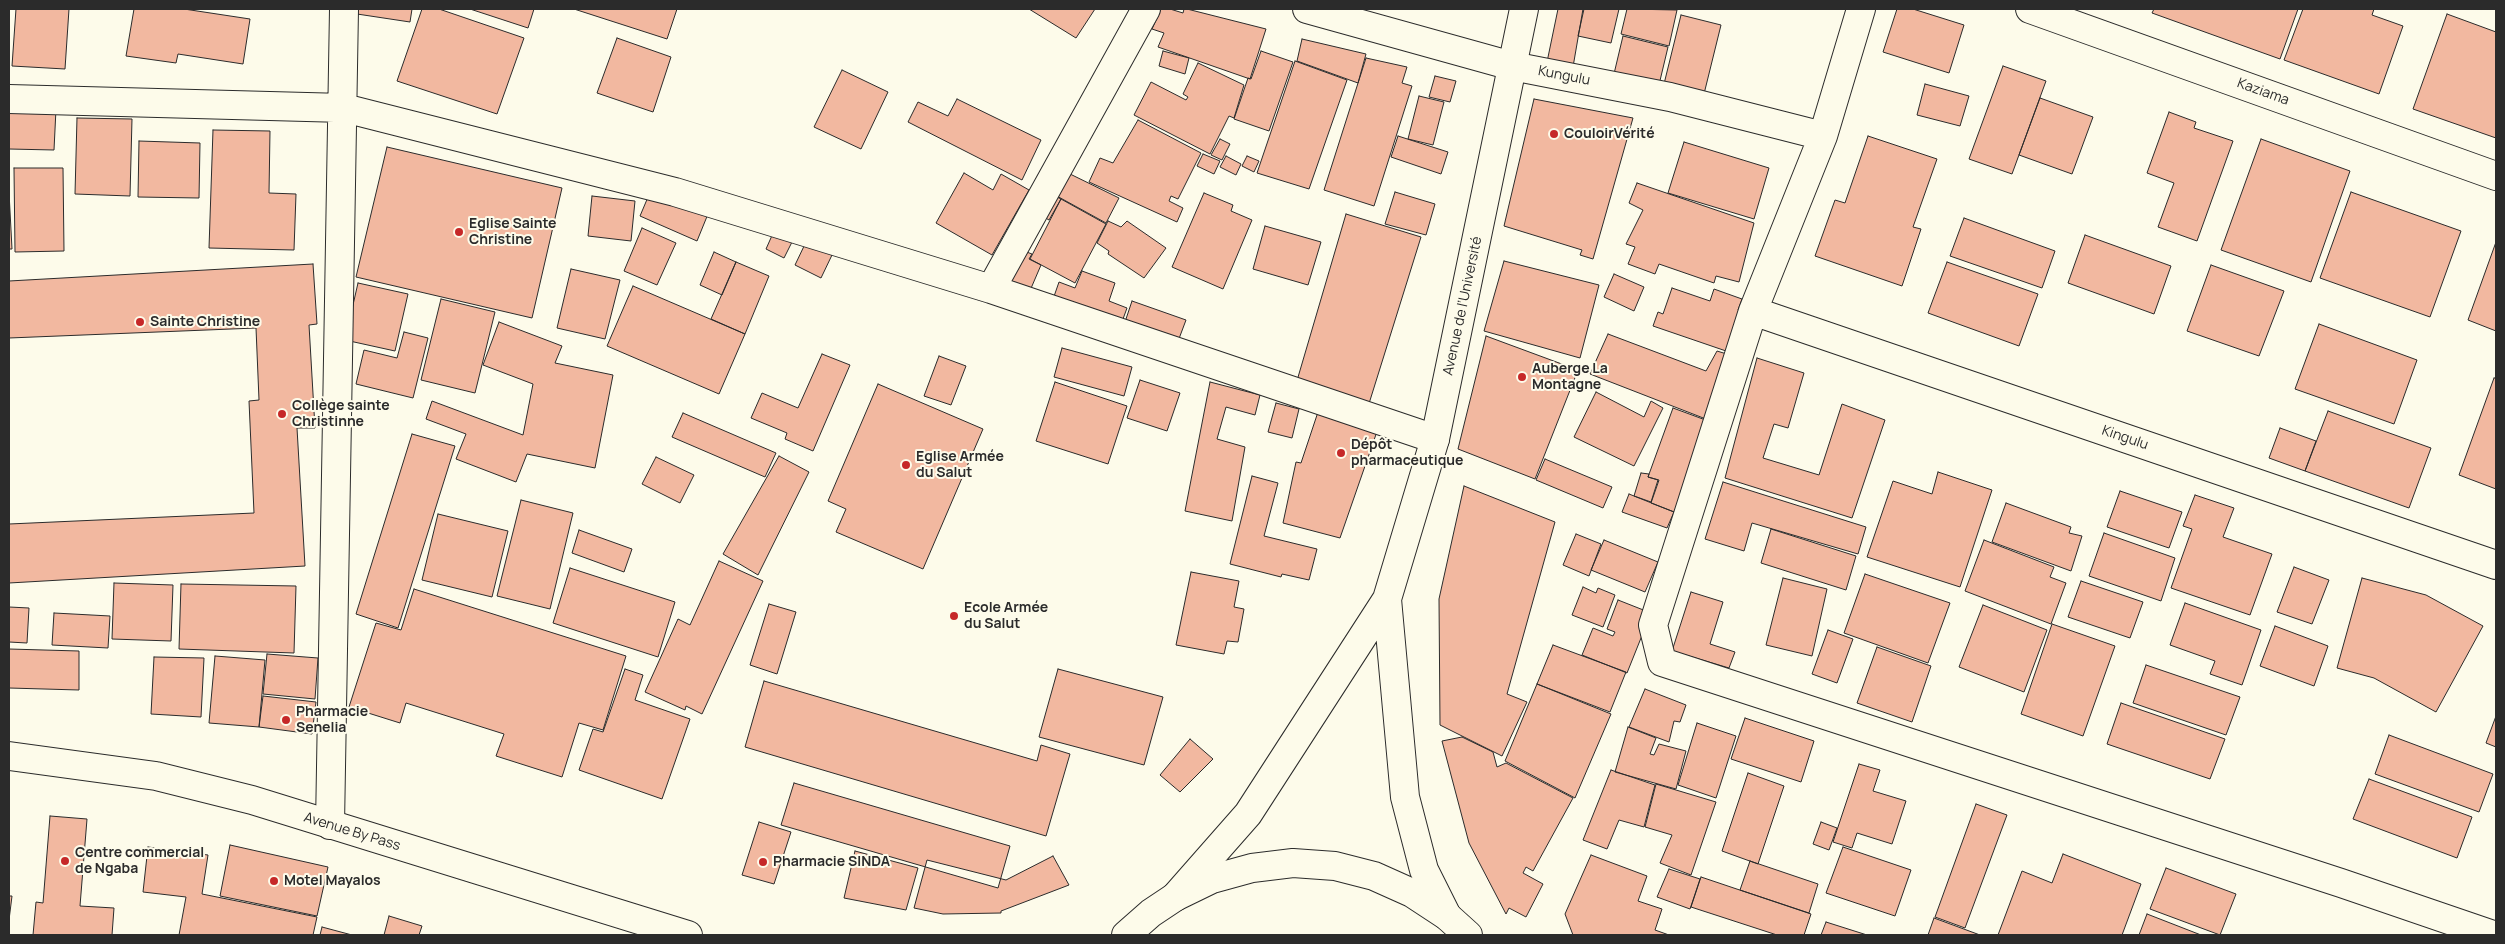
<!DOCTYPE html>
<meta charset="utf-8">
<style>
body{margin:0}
#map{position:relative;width:2505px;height:944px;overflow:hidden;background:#fdfbea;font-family:Manrope,sans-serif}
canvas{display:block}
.frame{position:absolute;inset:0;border:10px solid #2b2b2b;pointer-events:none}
</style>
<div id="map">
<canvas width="2505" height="944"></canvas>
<div class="frame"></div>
</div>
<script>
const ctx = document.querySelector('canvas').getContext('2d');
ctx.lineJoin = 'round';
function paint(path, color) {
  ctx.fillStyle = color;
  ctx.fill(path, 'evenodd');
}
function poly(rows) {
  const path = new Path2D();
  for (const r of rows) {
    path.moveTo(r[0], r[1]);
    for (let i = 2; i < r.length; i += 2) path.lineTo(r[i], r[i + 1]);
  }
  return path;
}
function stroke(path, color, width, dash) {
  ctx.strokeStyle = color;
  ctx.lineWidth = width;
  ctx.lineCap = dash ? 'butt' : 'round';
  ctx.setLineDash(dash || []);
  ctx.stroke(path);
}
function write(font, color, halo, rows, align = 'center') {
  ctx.font = font + ' Manrope,sans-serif';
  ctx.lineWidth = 4;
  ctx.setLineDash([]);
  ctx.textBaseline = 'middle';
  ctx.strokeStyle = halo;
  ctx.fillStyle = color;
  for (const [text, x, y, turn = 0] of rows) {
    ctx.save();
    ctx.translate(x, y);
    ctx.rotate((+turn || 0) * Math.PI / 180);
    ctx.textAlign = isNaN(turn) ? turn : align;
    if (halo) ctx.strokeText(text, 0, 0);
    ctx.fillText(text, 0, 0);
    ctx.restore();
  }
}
const building = poly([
 [16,9,69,9,65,69,12,66,16,9],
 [134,9,184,9,250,19,243,64,178,54,176,63,126,56,134,9],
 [358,9,412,9,410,22,357,14,358,9],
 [422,9,439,9,524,38,497,114,397,81,422,9],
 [470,9,534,9,528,28,470,9],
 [574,9,677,9,667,39,574,9],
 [1029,9,1095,9,1076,38,1029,9],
 [1161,9,1170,9,1183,13,1184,9,1187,9,1266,29,1250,79,1158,47,1164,33,1152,29,1161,9],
 [1558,9,1583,9,1573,67,1547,62,1558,9],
 [1584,9,1619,9,1611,43,1578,36,1584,9],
 [1627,9,1677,10,1669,46,1621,34,1627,9],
 [1897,9,1913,9,1964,25,1949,73,1883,52,1897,9],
 [2154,9,2298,9,2280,59,2152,13,2154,9],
 [2303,9,2374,9,2372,15,2403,26,2379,94,2284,60,2303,9],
 [2447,14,2496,32,2496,138,2413,109,2447,14],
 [1681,15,1721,25,1703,98,1663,88,1681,15],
 [1623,36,1668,47,1658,89,1613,78,1623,36],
 [617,38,671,57,653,112,597,93,617,38],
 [1302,39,1366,54,1358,83,1297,61,1302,39],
 [1163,51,1189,58,1185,74,1159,66,1163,51],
 [1261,51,1293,62,1269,131,1234,119,1248,78,1251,79,1261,51],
 [1366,58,1407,67,1402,83,1412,86,1374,206,1324,190,1366,58],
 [1295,61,1347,80,1309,189,1257,173,1295,61],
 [1198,63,1244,85,1234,118,1229,116,1210,154,1134,115,1151,82,1186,100,1188,97,1183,94,1198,63],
 [2003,66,2046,81,2012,174,1969,159,2003,66],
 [842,70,888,92,861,149,814,127,842,70],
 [1435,76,1456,81,1450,102,1429,97,1435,76],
 [1925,84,1969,96,1960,126,1917,115,1925,84],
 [1419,96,1444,102,1433,145,1408,139,1419,96],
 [2040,98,2093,117,2072,174,2019,155,2040,98],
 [957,99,1041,140,1022,180,908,122,918,102,948,116,957,99],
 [1534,99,1633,118,1593,259,1580,255,1582,250,1504,226,1534,99],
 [9,108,56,109,54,150,9,149,9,108],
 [2169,112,2196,122,2194,128,2233,141,2197,241,2158,227,2174,183,2147,173,2169,112],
 [77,118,132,119,130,196,75,194,77,118],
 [1138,120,1201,153,1178,199,1171,196,1169,201,1183,208,1177,222,1089,182,1100,158,1113,163,1138,120],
 [213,130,270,131,269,193,296,194,294,250,209,248,213,130],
 [1398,136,1448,152,1441,174,1391,157,1398,136],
 [1868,136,1937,159,1913,227,1921,229,1902,286,1815,256,1835,200,1845,203,1868,136],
 [1220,139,1230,144,1222,160,1211,155,1220,139],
 [2261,139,2350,171,2311,282,2221,250,2261,139],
 [139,141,200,143,199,198,138,197,139,141],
 [1684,142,1769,168,1754,219,1668,193,1684,142],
 [387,147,562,188,532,318,356,277,387,147],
 [1203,154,1220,161,1214,174,1197,166,1203,154],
 [1226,156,1241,164,1236,175,1220,167,1226,156],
 [1247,156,1259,161,1254,172,1242,166,1247,156],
 [14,168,63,168,64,251,15,252,14,168],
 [964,173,993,190,1001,174,1029,190,992,255,936,223,964,173],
 [1068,173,1119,198,1106,223,1055,195,1068,173],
 [1637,183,1754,223,1739,282,1716,276,1714,283,1659,264,1655,274,1628,264,1635,247,1626,244,1643,210,1629,203,1637,183],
 [651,190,708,214,697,241,640,216,651,190],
 [9,192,12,249,9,249,9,192],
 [1395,192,1435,204,1426,235,1385,224,1395,192],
 [2351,192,2461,231,2430,317,2320,278,2351,192],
 [1049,193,1061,199,1049,220,1037,213,1049,193],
 [1204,193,1233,205,1231,211,1252,220,1223,289,1172,267,1204,193],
 [592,196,635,201,631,241,588,236,592,196],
 [1061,199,1106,224,1075,283,1030,259,1061,199],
 [1346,214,1421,237,1367,410,1296,384,1346,214],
 [1964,218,2055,251,2042,288,1950,256,1964,218],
 [1108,221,1121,227,1127,221,1166,248,1144,278,1108,254,1109,251,1097,243,1108,221],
 [1265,226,1321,242,1308,285,1253,269,1265,226],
 [642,228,676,243,657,285,624,271,642,228],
 [774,231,793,240,784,258,766,249,774,231],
 [2085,235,2171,266,2154,314,2068,283,2085,235],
 [806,242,832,255,821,278,795,265,806,242],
 [2496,242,2496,331,2468,320,2496,242],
 [1024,251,1032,254,1029,259,1041,265,1026,300,1004,293,1024,251],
 [714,252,736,262,722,295,700,285,714,252],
 [1504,261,1599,285,1580,358,1484,331,1504,261],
 [736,262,769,276,745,334,711,319,736,262],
 [1947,262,2038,294,2019,346,1928,313,1947,262],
 [313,264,317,324,309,325,315,428,297,428,305,566,9,583,9,524,254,513,249,401,259,400,256,328,9,338,9,281,313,264],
 [2211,265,2284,291,2259,356,2187,331,2211,265],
 [571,269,620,280,605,339,557,328,571,269],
 [1082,271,1115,283,1109,301,1127,308,1119,330,1051,305,1059,282,1075,288,1082,271],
 [1614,274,1644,287,1634,311,1604,297,1614,274],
 [358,283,408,294,395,351,345,340,358,283],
 [633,286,745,334,719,394,607,346,633,286],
 [1672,288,1710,301,1714,289,1742,299,1738,310,1742,312,1729,352,1653,326,1658,312,1663,314,1672,288],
 [441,299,495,312,475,393,421,380,441,299],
 [1132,301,1186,320,1177,344,1124,325,1132,301],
 [499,322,562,346,555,363,613,375,595,468,527,454,516,482,456,459,466,434,426,419,432,401,523,435,533,384,483,365,499,322],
 [2319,324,2417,360,2394,424,2295,389,2319,324],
 [404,332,428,338,413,398,356,384,364,350,397,358,404,332],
 [1608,334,1706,371,1717,351,1730,355,1711,421,1590,374,1608,334],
 [1486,336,1578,370,1535,479,1458,449,1486,336],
 [1062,348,1132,367,1124,396,1054,377,1062,348],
 [822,354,850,365,813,451,785,439,787,433,751,418,762,393,798,408,822,354],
 [939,356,966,366,951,405,924,396,939,356],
 [1757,358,1804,373,1788,428,1774,424,1763,458,1819,475,1842,404,1885,420,1852,518,1725,478,1757,358],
 [2494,378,2496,378,2496,489,2459,475,2494,378],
 [1140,380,1180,393,1167,431,1127,418,1140,380],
 [1055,382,1127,406,1108,464,1036,441,1055,382],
 [1210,382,1260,395,1255,415,1226,407,1217,439,1245,447,1232,521,1185,511,1210,382],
 [878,384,983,429,923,569,836,532,846,509,828,501,878,384],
 [1596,392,1644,417,1651,401,1663,408,1634,466,1574,437,1596,392],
 [1276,403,1299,409,1292,438,1268,432,1276,403],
 [1321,403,1381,420,1340,538,1283,523,1296,462,1301,463,1321,403],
 [1673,408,1711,422,1682,515,1651,503,1659,480,1648,477,1673,408],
 [2328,411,2431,448,2409,508,2305,471,2328,411],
 [683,413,776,453,765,477,672,437,683,413],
 [2280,428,2316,441,2305,471,2269,458,2280,428],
 [412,434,455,446,398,628,356,614,412,434],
 [779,456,809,472,758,575,723,554,779,456],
 [656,457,694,475,680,503,642,484,656,457],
 [1545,459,1612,487,1603,508,1536,480,1545,459],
 [1938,472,1992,490,1960,587,1867,557,1893,481,1932,494,1938,472],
 [1641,473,1649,474,1648,477,1658,480,1651,502,1634,496,1641,473],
 [1252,476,1278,483,1264,536,1317,549,1309,580,1282,574,1281,577,1230,564,1252,476],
 [1723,482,1866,527,1858,554,1752,523,1744,551,1705,539,1723,482],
 [1464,486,1555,522,1507,694,1527,702,1502,756,1440,725,1439,599,1464,486],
 [2120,491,2182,512,2169,548,2107,527,2120,491],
 [1629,494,1674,512,1667,528,1622,512,1629,494],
 [2195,495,2234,508,2223,537,2272,554,2250,615,2171,588,2192,529,2183,526,2195,495],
 [521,500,573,513,550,609,497,596,521,500],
 [2006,503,2071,527,2069,533,2082,536,2071,571,1992,542,2006,503],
 [438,514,508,531,492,597,422,580,438,514],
 [1771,529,1856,556,1846,590,1761,563,1771,529],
 [579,530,632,549,624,572,572,553,579,530],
 [2104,533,2175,558,2161,601,2089,576,2104,533],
 [1576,534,1601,544,1589,576,1563,565,1576,534],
 [1604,540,1658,562,1645,592,1591,570,1604,540],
 [1984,540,2054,567,2050,577,2066,583,2051,624,1965,591,1984,540],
 [719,561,763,581,702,714,686,706,685,710,645,692,678,619,690,625,719,561],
 [2294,567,2329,580,2312,624,2277,612,2294,567],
 [570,568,675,602,658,657,553,623,570,568],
 [1191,572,1239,581,1234,607,1244,609,1238,642,1227,641,1224,654,1176,645,1191,572],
 [1865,574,1950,603,1928,663,1844,633,1865,574],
 [1783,578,1827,589,1812,656,1766,645,1783,578],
 [2362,578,2426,595,2483,626,2436,712,2374,678,2337,668,2362,578],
 [2081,581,2143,602,2130,638,2068,617,2081,581],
 [114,583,173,585,171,641,112,639,114,583],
 [181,584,296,586,294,653,179,649,181,584],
 [1583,587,1596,593,1598,588,1615,595,1603,627,1572,615,1583,587],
 [414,589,626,656,603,730,579,723,562,777,496,756,504,734,406,703,400,723,349,707,376,623,401,630,414,589],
 [1691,592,1723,602,1710,644,1735,652,1729,668,1672,651,1691,592],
 [1618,600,1651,613,1627,673,1582,655,1593,628,1613,636,1615,632,1607,629,1618,600],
 [2185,603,2261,630,2242,685,2210,674,2215,661,2170,645,2185,603],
 [769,604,796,612,777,674,750,665,769,604],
 [1983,605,2047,630,2024,692,1959,667,1983,605],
 [9,607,29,608,27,643,9,642,9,607],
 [54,613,110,616,108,648,52,645,54,613],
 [2052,624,2115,646,2083,736,2021,714,2052,624],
 [2275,626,2328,646,2314,686,2260,666,2275,626],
 [1828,630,1853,639,1837,683,1812,674,1828,630],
 [1553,645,1626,672,1610,712,1537,684,1553,645],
 [1877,647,1931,666,1912,722,1857,703,1877,647],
 [9,649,79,651,79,690,9,688,9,649],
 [267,654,318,658,315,699,263,694,267,654],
 [215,656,265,660,259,727,209,723,215,656],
 [154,657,204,658,201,717,151,714,154,657],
 [2146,665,2240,697,2226,735,2133,703,2146,665],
 [625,669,643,675,635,700,690,719,662,799,579,770,593,729,603,732,625,669],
 [1058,669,1163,697,1144,765,1039,737,1058,669],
 [764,681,1037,761,1041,745,1070,754,1046,836,745,747,764,681],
 [1537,684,1611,714,1575,798,1505,761,1537,684],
 [1645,689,1686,705,1680,722,1674,721,1669,742,1629,727,1645,689],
 [263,696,316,702,312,734,259,727,263,696],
 [2121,703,2225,739,2210,779,2107,744,2121,703],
 [2496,716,2496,747,2486,743,2496,716],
 [1745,718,1814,741,1801,782,1731,759,1745,718],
 [1697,723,1736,736,1716,798,1678,785,1697,723],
 [1628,727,1656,738,1650,754,1654,755,1659,744,1686,751,1676,789,1615,772,1628,727],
 [2389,735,2493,774,2479,812,2375,774,2389,735],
 [1462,737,1493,752,1497,767,1506,763,1573,798,1533,871,1526,867,1523,873,1543,884,1526,917,1509,908,1506,914,1469,843,1442,741,1462,737],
 [1190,739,1213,759,1180,792,1160,775,1190,739],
 [1859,764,1880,770,1873,791,1906,801,1892,844,1857,833,1852,848,1833,842,1859,764],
 [1611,770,1655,785,1644,827,1619,820,1607,849,1583,840,1611,770],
 [1748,773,1784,786,1758,864,1722,851,1748,773],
 [2369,779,2472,817,2457,858,2353,819,2369,779],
 [794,783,1010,846,998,888,781,825,794,783],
 [1656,784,1716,802,1691,875,1660,863,1672,835,1645,827,1656,784],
 [1976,804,2007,815,1965,928,1935,917,1976,804],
 [50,816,87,819,80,906,114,908,112,935,33,935,36,902,43,903,50,816],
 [759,822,791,832,774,884,742,875,759,822],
 [1821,822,1837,828,1829,850,1813,844,1821,822],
 [230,845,328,867,317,916,220,896,230,845],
 [148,847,208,855,202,894,317,917,313,935,179,935,186,897,143,892,148,847],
 [1843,847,1911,870,1895,916,1826,893,1843,847],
 [855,851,918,868,906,910,844,898,855,851],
 [2063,854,2141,884,2122,935,1998,935,2022,871,2052,883,2063,854],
 [1591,855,1647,876,1638,901,1662,909,1655,930,1669,935,1573,935,1565,914,1591,855],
 [1053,856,1069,885,1001,911,1001,913,943,914,914,908,927,860,1006,880,1053,856],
 [1750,861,1818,884,1809,913,1740,890,1750,861],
 [2166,868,2236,894,2220,935,2150,909,2166,868],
 [1669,869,1700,879,1690,909,1657,897,1669,869],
 [1701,877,1811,914,1804,935,1777,935,1691,907,1701,877],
 [9,896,12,896,9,920,9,896],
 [2147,914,2201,935,2139,935,2147,914],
 [389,916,422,926,419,935,384,935,389,916],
 [1934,918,1980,935,1928,935,1934,918],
 [1826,922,1867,935,1821,935,1826,922],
 [322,927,352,935,320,935,322,927]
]);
paint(building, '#f2b8a0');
stroke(building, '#2b2b2b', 1);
const minor = poly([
 [1307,9,1512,66,1670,97,1823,136],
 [1861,9,1823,136,1753,311,1653,625,1662,662,2341,883,2493,935],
 [2030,9,2496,176],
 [9,99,344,108,675,192,991,289,1435,439],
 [991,289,1146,9],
 [1753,311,2496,565],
 [330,825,344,9]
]);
const secondary = poly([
 [1387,599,1405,797,1424,870,1447,916],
 [1175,897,1248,814,1387,599,1435,439,1524,9]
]);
const trunk = poly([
 [9,756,156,776,252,800,688,935],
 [1126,935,1151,913,1175,897,1212,879,1252,868,1293,863,1335,866,1374,876,1412,893,1447,916,1468,935]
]);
stroke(minor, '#2b2b2b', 30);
stroke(secondary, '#2b2b2b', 30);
stroke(trunk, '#2b2b2b', 30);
stroke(minor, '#fdfbea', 28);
stroke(secondary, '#fdfbea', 28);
stroke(trunk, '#fdfbea', 28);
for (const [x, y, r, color] of [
 [1554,134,5,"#c62828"],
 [459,232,5,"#c62828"],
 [140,322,5,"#c62828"],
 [1522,377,5,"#c62828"],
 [282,414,5,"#c62828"],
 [1341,453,5,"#c62828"],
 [906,465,5,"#c62828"],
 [954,616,5,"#c62828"],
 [286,720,5,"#c62828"],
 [65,861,5,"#c62828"],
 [763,862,5,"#c62828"],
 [274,881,5,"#c62828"]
]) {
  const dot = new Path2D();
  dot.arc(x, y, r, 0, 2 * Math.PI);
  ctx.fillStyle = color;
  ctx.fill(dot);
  stroke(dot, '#fdfbea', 2);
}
write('14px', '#2b2b2b', '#fdfbea', [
 ["Kungulu",1564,76,11],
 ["Kaziama",2263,92,20],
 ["Avenue de l’Université",1463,306,-78],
 ["Kingulu",2125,438,19],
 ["Avenue By Pass",352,832,17]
]);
write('bold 14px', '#2b2b2b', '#fdfbea', [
 ["CouloirVérité",1564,134],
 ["Eglise Sainte",469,224],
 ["Christine",469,240],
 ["Sainte Christine",150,322],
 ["Auberge La",1532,369],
 ["Montagne",1532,385],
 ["Collège sainte",292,406],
 ["Christinne",292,422],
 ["Dépôt",1351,445],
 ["pharmaceutique",1351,461],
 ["Eglise Armée",916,457],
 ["du Salut",916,473],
 ["Ecole Armée",964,608],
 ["du Salut",964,624],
 ["Pharmacie",296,712],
 ["Senelia",296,728],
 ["Centre commercial",75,853],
 ["de Ngaba",75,869],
 ["Pharmacie SINDA",773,862],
 ["Motel Mayalos",284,881]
], 'left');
</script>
